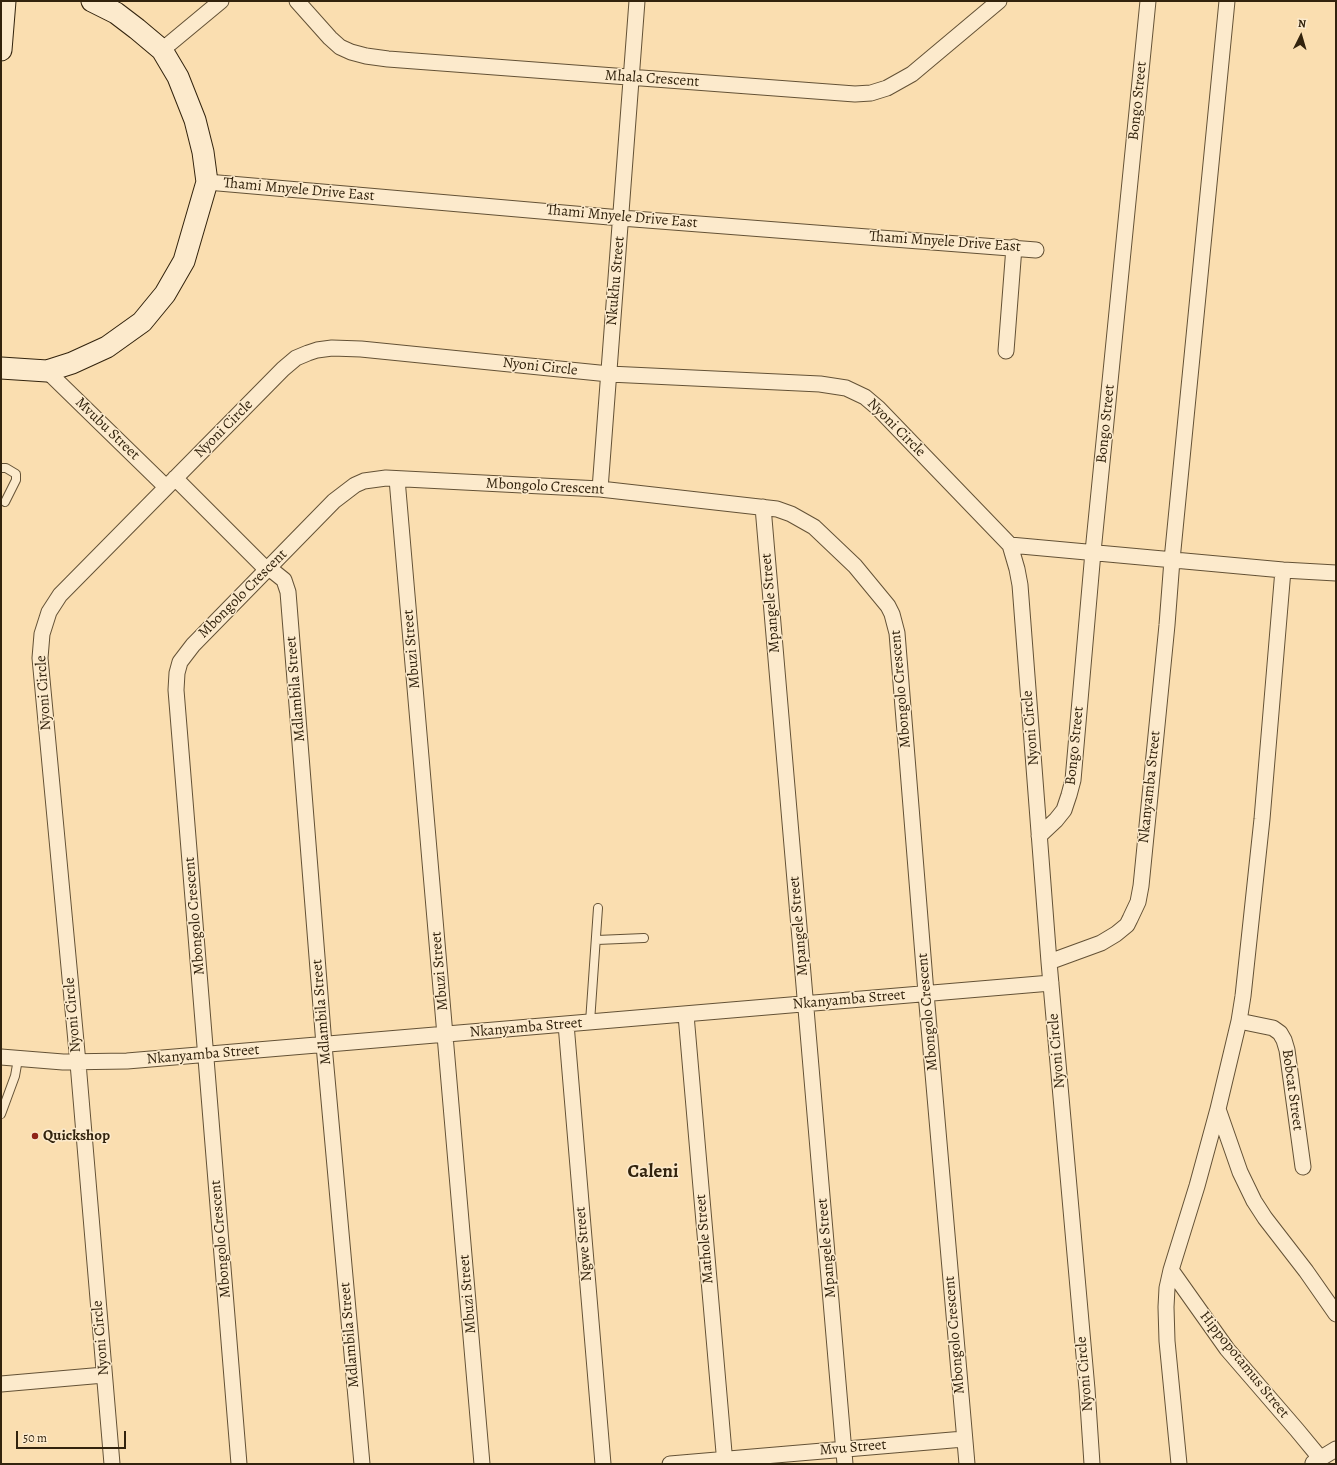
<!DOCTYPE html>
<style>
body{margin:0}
#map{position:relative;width:1337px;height:1465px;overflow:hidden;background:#fadeb0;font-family:Alegreya,serif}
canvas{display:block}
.frame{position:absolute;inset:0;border:2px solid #32230d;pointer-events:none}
.north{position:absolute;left:1281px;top:16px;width:40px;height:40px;-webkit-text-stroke:3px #fceacc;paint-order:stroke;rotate:5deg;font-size:11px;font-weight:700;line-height:16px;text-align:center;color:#32230d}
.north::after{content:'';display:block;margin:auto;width:14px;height:18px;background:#32230d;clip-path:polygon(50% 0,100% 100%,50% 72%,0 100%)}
.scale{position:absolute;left:16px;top:1431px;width:110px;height:18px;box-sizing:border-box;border:2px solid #32230d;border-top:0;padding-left:5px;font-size:12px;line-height:14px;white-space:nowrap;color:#32230d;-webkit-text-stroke:3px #fceacc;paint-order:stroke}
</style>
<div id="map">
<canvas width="1337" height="1465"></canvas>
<div class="frame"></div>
<div class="north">N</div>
<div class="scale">50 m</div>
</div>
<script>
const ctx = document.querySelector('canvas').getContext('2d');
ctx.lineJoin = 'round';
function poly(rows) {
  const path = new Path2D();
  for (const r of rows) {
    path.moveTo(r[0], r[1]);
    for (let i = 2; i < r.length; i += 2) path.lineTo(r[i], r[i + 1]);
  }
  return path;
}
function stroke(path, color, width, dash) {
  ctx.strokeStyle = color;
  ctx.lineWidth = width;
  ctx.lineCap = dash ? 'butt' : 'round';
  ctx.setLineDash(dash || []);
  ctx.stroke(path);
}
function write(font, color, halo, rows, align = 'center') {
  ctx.font = font + ' Alegreya,serif';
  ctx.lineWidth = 3;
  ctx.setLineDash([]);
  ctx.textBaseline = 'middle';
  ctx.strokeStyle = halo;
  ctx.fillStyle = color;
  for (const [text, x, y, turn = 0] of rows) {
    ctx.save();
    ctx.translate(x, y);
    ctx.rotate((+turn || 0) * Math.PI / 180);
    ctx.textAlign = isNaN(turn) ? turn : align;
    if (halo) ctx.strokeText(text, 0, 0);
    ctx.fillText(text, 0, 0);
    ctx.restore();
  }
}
const lane = poly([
 [1,468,6,468,16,474,16,480,5,502],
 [597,940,644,938],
 [590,1022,598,908],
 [1,1114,15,1076,18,1059]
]);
const street = poly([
 [297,1,330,38,340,47,351,52,366,56,388,59,855,94,871,93,887,88,912,74,999,1],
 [162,50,221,1],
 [207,182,621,218,1036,250],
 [1006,351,1014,247],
 [47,371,166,487],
 [175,478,267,570],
 [397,479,482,1464],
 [600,489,637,1],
 [763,507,845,1464],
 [1010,545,1283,570,1336,573],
 [269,568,284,580,288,592,324,1045,362,1464],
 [1039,836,1056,820,1064,810,1069,795,1073,780,1093,552,1148,1],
 [1049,962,1101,943,1116,934,1127,925,1130,919,1138,902,1141,886,1167,625,1172,560,1227,1],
 [686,1015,725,1464],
 [1239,1021,1273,1028,1280,1033,1284,1040,1287,1050,1303,1167],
 [566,1024,603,1464],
 [1,1057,63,1062,127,1061,1051,983],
 [1218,1109,1240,1172,1254,1201,1265,1218,1306,1271,1336,1314],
 [1171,1270,1227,1349,1297,1430,1321,1459],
 [1,1384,104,1375],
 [1313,1463,1336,1449],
 [112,1464,78,1063,40,658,42,634,49,612,60,595,283,369,296,358,308,353,317,350,332,348,361,349,609,374,820,384,846,388,865,397,878,408,1010,545,1017,569,1020,585,1049,962,1087,1389,1092,1464],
 [239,1464,176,690,177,673,180,662,193,645,334,501,355,485,364,481,386,478,600,489,777,509,791,514,814,527,855,566,888,606,892,614,897,633,926,993,967,1464],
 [670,1464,964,1439],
 [1179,1464,1167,1341,1166,1307,1167,1288,1171,1270,1197,1186,1218,1109,1239,1021,1243,996,1262,819,1283,570]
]);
const secondary = poly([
 [1,50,5,1],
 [1,368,47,371,72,363,107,347,142,322,165,294,184,261,207,182,203,152,195,120,178,77,162,50,137,29,116,13,92,1]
]);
stroke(lane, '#645236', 10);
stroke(street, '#645236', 17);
stroke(secondary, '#32230d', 23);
stroke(lane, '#fceacc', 8);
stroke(street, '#fceacc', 15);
stroke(secondary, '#fceacc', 21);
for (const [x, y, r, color] of [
 [35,1136,4,"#8f2418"]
]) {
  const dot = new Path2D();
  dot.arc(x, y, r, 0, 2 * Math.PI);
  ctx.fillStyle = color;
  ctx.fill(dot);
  stroke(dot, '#fceacc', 1.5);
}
write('15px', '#32230d', '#fceacc', [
 ["Mhala Crescent",652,79,4],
 ["Bongo Street",1138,101,-84],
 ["Thami Mnyele Drive East",299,190,5],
 ["Thami Mnyele Drive East",622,217,5],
 ["Thami Mnyele Drive East",945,242,4],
 ["Nkukhu Street",616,281,-85],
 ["Nyoni Circle",540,367,6],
 ["Bongo Street",1106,424,-84],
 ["Nyoni Circle",896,428,45],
 ["Mvubu Street",107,429,44],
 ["Nyoni Circle",224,429,-45],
 ["Mbongolo Crescent",545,487,3],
 ["Mbongolo Crescent",243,594,-45],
 ["Mpangele Street",771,603,-95],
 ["Mbuzi Street",412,649,-95],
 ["Mdlambila Street",296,689,-95],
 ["Mbongolo Crescent",901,689,-95],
 ["Nyoni Circle",44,693,-94],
 ["Nyoni Circle",1031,728,-95],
 ["Bongo Street",1075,746,-84],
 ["Nkanyamba Street",1150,787,-84],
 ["Mbongolo Crescent",195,916,-95],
 ["Mpangele Street",799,926,-95],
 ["Mbuzi Street",440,971,-95],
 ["Nkanyamba Street",849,1000,-5],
 ["Mdlambila Street",322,1012,-95],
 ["Mbongolo Crescent",928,1012,-95],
 ["Nyoni Circle",73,1015,-95],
 ["Nkanyamba Street",526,1028,-5],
 ["Nyoni Circle",1057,1051,-95],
 ["Nkanyamba Street",203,1055,-5],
 ["Bobcat Street",1292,1090,82],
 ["Mbongolo Crescent",221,1239,-95],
 ["Mathole Street",705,1239,-95],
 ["Ngwe Street",584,1244,-95],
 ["Mpangele Street",827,1248,-95],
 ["Mbuzi Street",468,1294,-95],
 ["Mdlambila Street",350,1335,-95],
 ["Mbongolo Crescent",955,1335,-95],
 ["Nyoni Circle",101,1338,-95],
 ["Hippopotamus Street",1244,1365,51],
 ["Nyoni Circle",1085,1374,-95],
 ["Mvu Street",853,1448,-5]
]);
write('bold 15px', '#32230d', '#fceacc', [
 ["Quickshop",43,1136]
], 'left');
write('bold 19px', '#32230d', '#fceacc', [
 ["Caleni",653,1172]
]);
</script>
